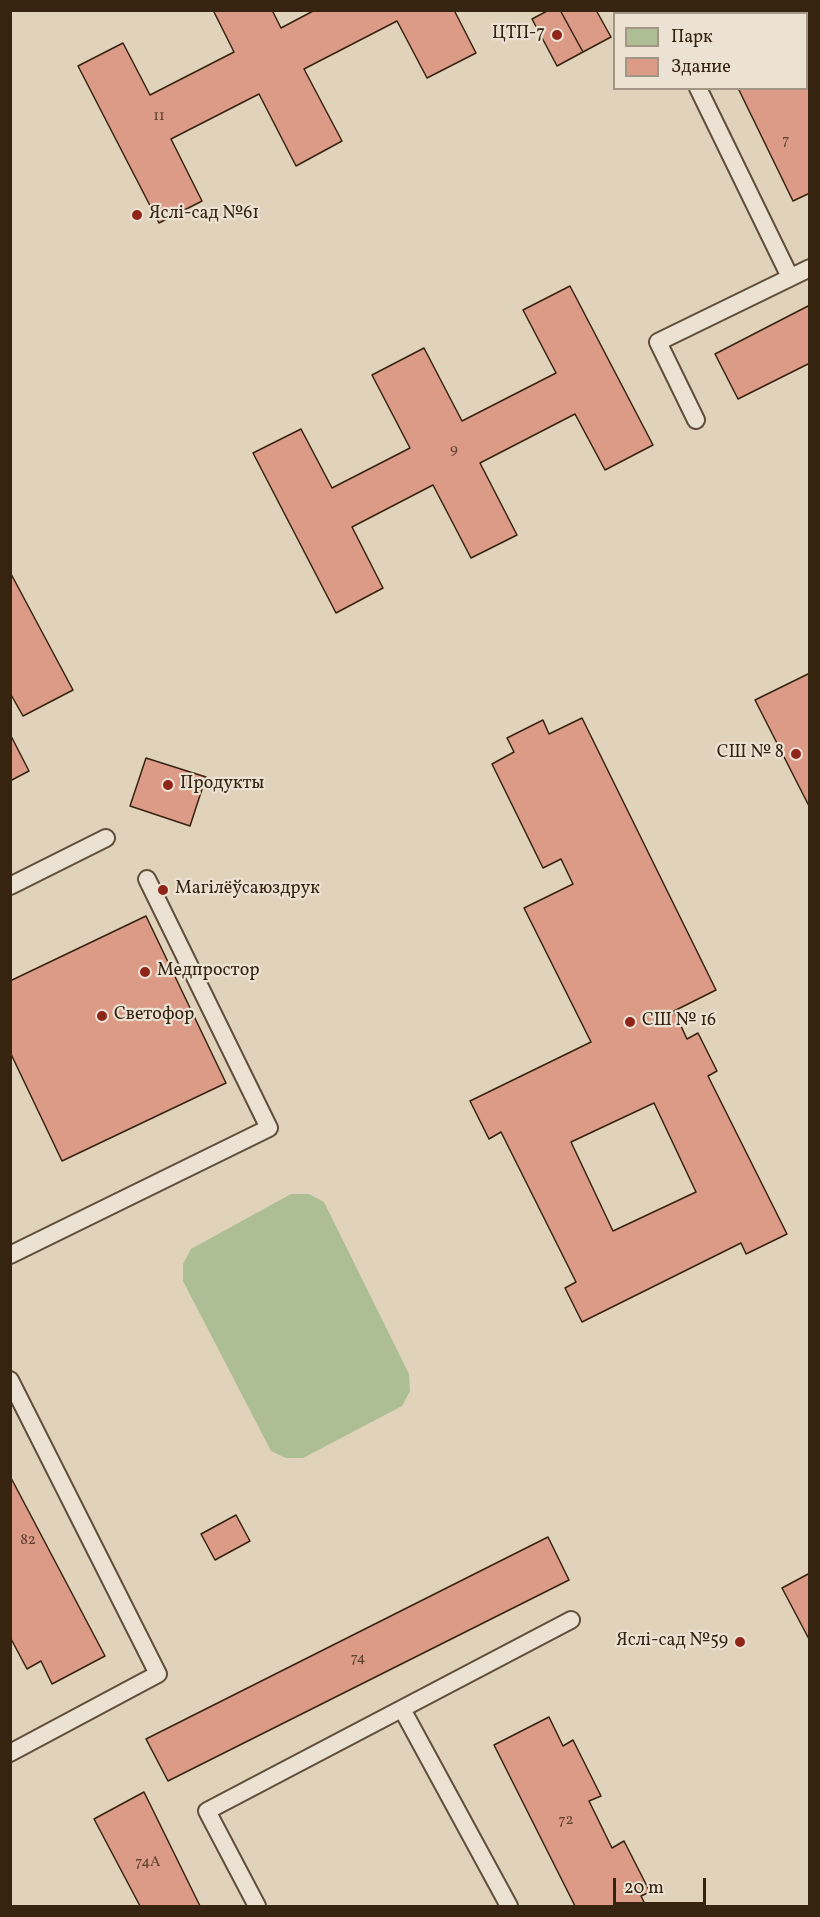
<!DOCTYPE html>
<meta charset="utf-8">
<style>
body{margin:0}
#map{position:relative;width:820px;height:1917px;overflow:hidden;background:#e1d3bb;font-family:Vollkorn,serif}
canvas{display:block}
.frame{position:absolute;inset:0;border:12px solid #362310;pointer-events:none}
.legend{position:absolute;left:613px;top:12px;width:195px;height:78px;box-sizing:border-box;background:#ece2d3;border:2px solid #a39685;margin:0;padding:8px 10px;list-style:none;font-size:18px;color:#362310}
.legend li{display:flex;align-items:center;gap:12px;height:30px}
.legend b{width:30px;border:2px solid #a39685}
.scale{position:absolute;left:613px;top:1878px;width:93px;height:27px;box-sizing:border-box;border:3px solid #362310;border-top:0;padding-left:8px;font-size:18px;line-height:21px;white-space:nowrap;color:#362310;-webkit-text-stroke:4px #ece2d3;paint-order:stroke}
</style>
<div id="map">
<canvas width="820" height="1917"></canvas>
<div class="frame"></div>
<ul class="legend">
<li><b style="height:16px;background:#adbe94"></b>Парк</li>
<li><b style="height:16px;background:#db9b87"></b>Здание</li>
</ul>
<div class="scale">20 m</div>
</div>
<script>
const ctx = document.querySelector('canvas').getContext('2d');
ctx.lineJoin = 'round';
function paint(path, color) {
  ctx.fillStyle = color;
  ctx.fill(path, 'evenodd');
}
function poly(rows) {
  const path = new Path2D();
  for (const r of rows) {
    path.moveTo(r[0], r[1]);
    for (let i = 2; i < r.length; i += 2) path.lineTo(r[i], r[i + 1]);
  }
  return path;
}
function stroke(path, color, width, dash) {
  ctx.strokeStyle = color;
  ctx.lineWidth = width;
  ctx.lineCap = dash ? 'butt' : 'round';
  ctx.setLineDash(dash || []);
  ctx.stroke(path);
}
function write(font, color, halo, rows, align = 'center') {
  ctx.font = font + ' Vollkorn,serif';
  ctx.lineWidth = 4.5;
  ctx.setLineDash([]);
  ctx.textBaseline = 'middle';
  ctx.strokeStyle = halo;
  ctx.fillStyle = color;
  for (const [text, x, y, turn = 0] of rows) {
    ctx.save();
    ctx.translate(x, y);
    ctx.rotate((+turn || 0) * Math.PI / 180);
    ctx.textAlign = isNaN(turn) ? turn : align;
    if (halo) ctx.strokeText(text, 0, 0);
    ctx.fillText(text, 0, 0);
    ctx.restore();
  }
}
paint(poly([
 [291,1194,309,1194,324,1202,409,1374,410,1391,402,1406,303,1458,286,1458,271,1451,183,1281,183,1264,191,1249]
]), '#adbe94');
const building = poly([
 [213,10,272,10,281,28,315,10,454,10,476,53,427,78,397,21,304,69,342,141,296,166,259,94,171,139,202,201,159,223,78,66,123,43,150,95,234,52,213,10],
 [549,10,560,10,583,52,557,66,532,19,549,10],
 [560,10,596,10,611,37,583,52,560,10],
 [699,10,781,10,783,14,701,14,699,10],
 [810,82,810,193,793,201,738,88,806,88,806,83,810,82],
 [570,286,653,445,605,470,575,414,480,463,517,535,471,558,433,485,352,527,383,588,336,613,253,453,301,429,332,488,410,448,372,375,424,348,462,421,556,373,523,310,570,286],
 [810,305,810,363,738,399,715,354,810,305],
 [10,572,73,690,23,716,10,693,10,572],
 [810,673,810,808,755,700,810,673],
 [582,718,716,990,674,1011,687,1039,698,1033,717,1071,708,1076,787,1234,746,1254,741,1243,582,1322,565,1288,576,1282,501,1132,489,1139,470,1101,591,1042,524,908,573,884,561,859,543,868,492,764,514,752,507,738,543,720,549,734,582,718],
 [654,1103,696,1192,613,1231,571,1142,654,1103],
 [10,734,29,771,10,781,10,734],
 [146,758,206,777,190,826,130,806,146,758],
 [146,916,226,1083,62,1161,10,1052,10,981,146,916],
 [10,1476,105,1656,52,1684,41,1661,27,1669,10,1637,10,1476],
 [236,1515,250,1541,215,1560,201,1534,236,1515],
 [548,1537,569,1580,168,1781,146,1739,548,1537],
 [810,1573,810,1641,782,1588,810,1573],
 [549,1717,563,1746,573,1740,601,1796,589,1801,612,1848,624,1841,650,1892,641,1896,646,1906,575,1906,494,1745,549,1717],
 [144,1792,200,1906,140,1906,94,1819,144,1792]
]);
paint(building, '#db9b87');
stroke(building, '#362310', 1.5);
const service = poly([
 [660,10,661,14],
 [698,88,790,277],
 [696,420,658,342,810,268],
 [10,886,106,838],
 [10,1255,269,1128,147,879],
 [10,1380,158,1674,10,1753],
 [402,1709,509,1906],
 [257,1906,207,1811,571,1620]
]);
stroke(service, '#614f3b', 20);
stroke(service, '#ece2d3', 16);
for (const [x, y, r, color] of [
 [557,35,6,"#8f2418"],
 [137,215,6,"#8f2418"],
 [796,754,6,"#8f2418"],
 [168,785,6,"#8f2418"],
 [163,890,6,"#8f2418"],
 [145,972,6,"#8f2418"],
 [102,1016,6,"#8f2418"],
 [630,1022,6,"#8f2418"],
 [740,1642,6,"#8f2418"]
]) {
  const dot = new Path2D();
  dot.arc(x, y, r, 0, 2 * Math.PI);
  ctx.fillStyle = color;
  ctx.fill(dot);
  stroke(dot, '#ece2d3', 2);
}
write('15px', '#5f412e', null, [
 ["11",159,117],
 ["7",786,141],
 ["9",454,450],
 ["82",28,1541],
 ["74",358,1659],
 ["72",566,1821],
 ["74А",148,1863]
]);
write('18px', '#362310', '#ece2d3', [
 ["ЦТП-7",545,35,"right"],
 ["Яслі-сад №61",149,215],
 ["СШ № 8",784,754,"right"],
 ["Продукты",180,785],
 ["Магілёўсаюздрук",175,890],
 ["Медпростор",157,972],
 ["Светофор",114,1016],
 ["СШ № 16",642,1022],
 ["Яслі-сад №59",728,1642,"right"]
], 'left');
</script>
